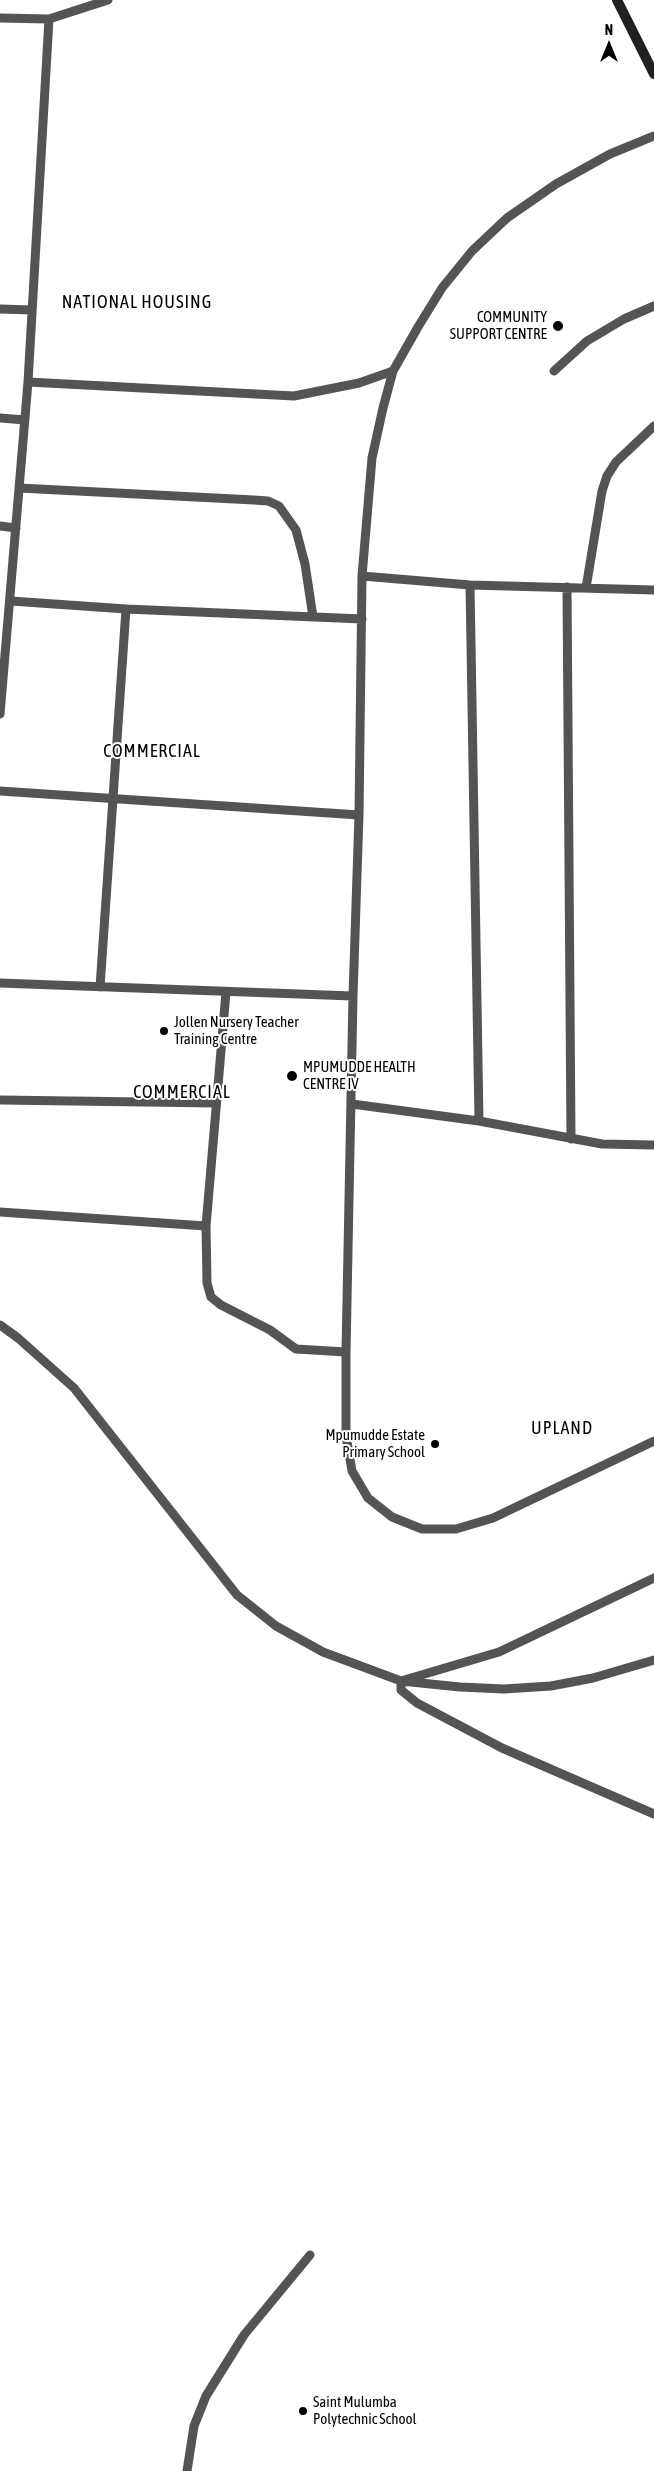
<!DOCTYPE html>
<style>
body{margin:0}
#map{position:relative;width:654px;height:2471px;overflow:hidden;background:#fff;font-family:"Asap Condensed",sans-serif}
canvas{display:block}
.north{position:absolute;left:584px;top:20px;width:50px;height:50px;-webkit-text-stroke:4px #fff;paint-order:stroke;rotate:0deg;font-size:14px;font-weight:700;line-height:20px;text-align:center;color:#000}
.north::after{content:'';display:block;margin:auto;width:18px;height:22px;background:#000;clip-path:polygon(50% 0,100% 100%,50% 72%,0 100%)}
</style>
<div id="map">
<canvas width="654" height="2471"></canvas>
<div class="north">N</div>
</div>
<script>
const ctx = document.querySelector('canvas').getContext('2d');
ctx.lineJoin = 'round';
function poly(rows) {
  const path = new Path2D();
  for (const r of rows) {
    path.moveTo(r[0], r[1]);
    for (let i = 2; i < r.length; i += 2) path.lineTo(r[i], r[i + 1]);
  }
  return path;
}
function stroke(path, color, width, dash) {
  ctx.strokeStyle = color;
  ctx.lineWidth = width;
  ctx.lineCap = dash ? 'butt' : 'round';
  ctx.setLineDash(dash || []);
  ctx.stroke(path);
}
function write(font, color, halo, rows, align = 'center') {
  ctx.font = font + ' "Asap Condensed",sans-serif';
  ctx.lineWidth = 4;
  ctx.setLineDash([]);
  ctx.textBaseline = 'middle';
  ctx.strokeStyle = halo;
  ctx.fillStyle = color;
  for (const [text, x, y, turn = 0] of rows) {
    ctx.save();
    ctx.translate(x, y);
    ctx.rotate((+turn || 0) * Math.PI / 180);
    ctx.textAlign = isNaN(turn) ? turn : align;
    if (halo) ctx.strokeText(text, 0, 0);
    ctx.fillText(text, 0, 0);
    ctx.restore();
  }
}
stroke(poly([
 [0,18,49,19,108,0],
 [654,136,610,154,556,184,507,218,472,251,442,288,418,327,393,371,383,408,372,458,362,576,359,815,353,996,346,1352,346,1436,352,1471,368,1498,392,1517,422,1529,456,1529,493,1518,654,1441],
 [0,309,32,310],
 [554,371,587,341,624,319,654,306],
 [28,382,294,396,359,383,393,371],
 [0,418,25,420],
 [19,488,254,500,268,501,279,506,296,530,305,564,313,617],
 [0,526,16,528],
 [362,576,470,585,654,590],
 [470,585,479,1121],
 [567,587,571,1139],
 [586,588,602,491,607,476,616,462,654,426],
 [11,601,126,609,362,619],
 [0,714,28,382,49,19],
 [0,791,359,815],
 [0,983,353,996],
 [100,987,126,609],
 [226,992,206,1226,207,1283,211,1297,221,1305,270,1330,296,1349,346,1352],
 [0,1100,216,1103],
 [352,1104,479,1121,602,1144,654,1145],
 [0,1212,206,1226],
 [0,1325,18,1338,74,1388,237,1595,276,1626,323,1652,401,1681,460,1687,504,1689,551,1686,593,1678,654,1660],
 [654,1578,499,1652,401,1681,401,1690,417,1703,502,1748,654,1814],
 [187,2471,194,2426,206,2396,244,2335,310,2255]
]), '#545454', 9);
stroke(poly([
 [617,0,654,74]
]), '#212121', 10);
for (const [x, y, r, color] of [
 [558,326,6,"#000"],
 [164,1031,5,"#000"],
 [292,1076,6,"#000"],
 [435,1444,5,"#000"],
 [303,2411,5,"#000"]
]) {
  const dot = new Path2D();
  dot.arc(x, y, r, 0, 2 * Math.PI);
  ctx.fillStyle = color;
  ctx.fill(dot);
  stroke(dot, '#fff', 2);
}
write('15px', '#000', '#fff', [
 ["COMMUNITY",547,317,"right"],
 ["SUPPORT CENTRE",547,334,"right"],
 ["Jollen Nursery Teacher",174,1022],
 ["Training Centre",174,1039],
 ["MPUMUDDE HEALTH",303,1067],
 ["CENTRE IV",303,1084],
 ["Mpumudde Estate",425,1435,"right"],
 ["Primary School",425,1452,"right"],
 ["Saint Mulumba",313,2402],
 ["Polytechnic School",313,2419]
], 'left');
ctx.letterSpacing = '1px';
write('18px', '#000', '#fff', [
 ["NATIONAL HOUSING",137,302],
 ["COMMERCIAL",152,751],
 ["COMMERCIAL",182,1092],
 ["UPLAND",562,1428]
]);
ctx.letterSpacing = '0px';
</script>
